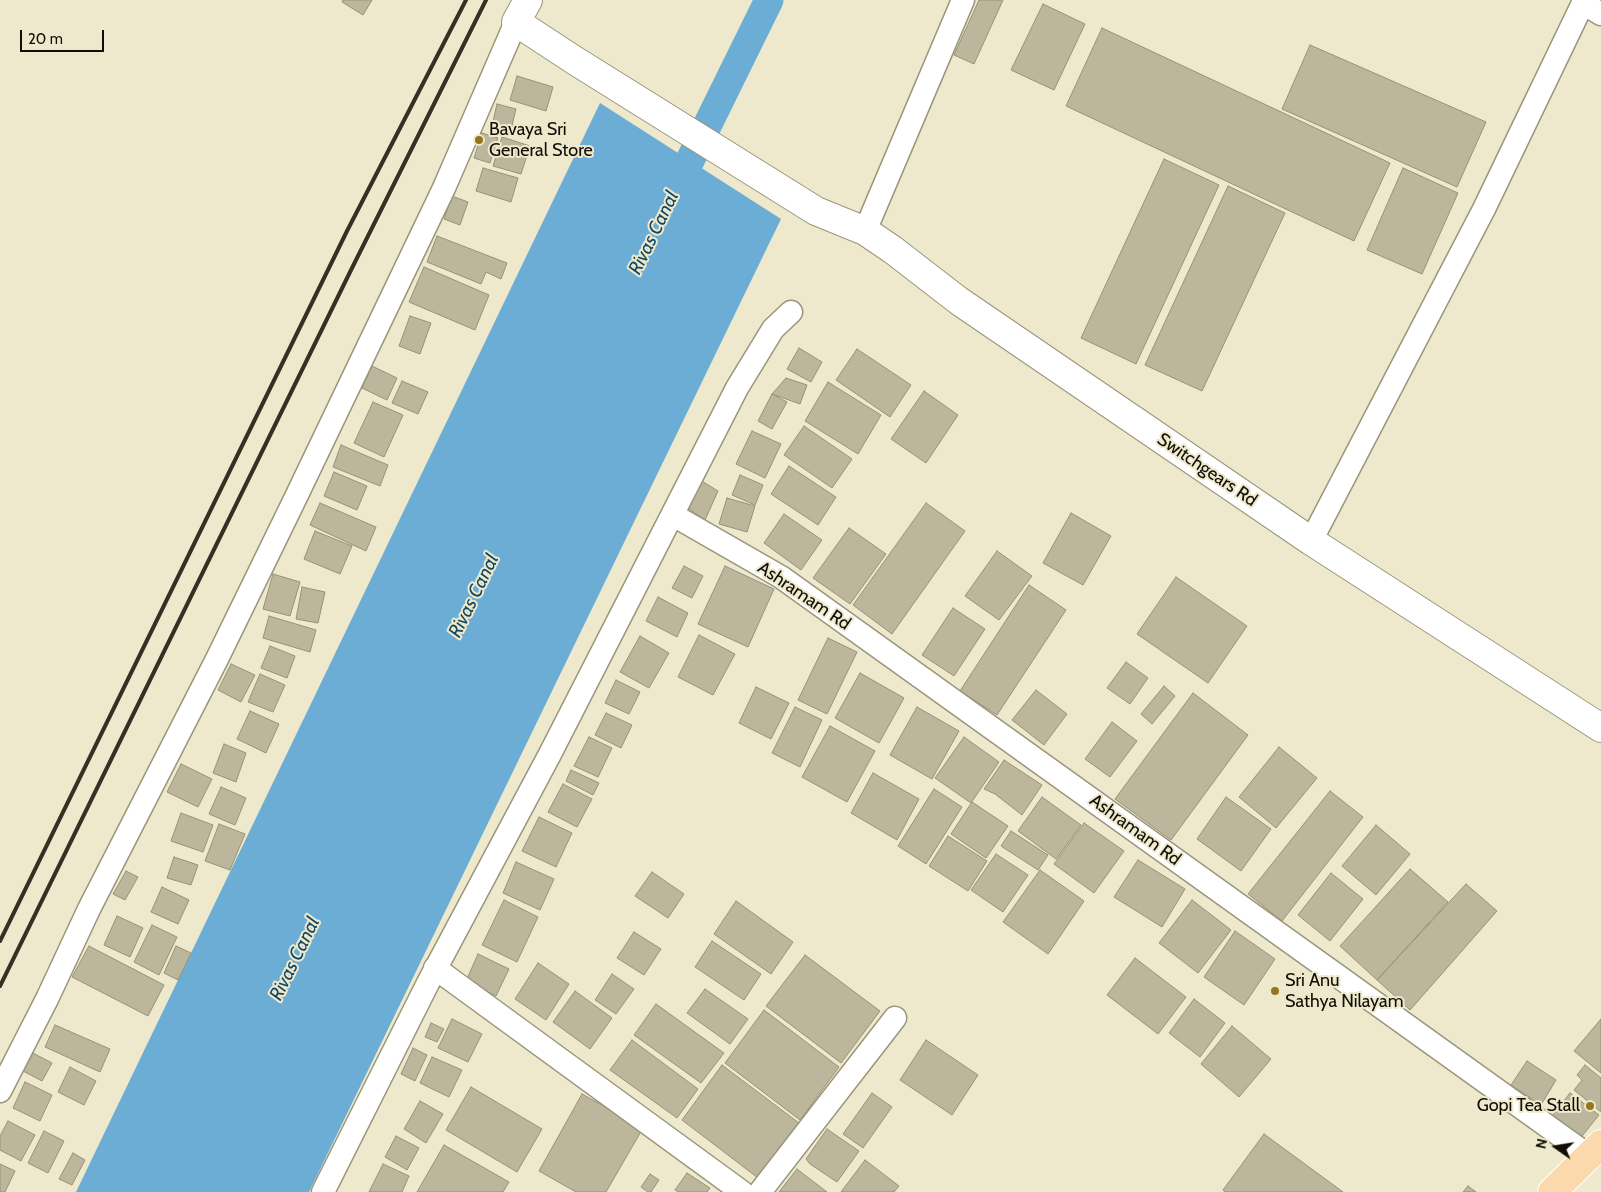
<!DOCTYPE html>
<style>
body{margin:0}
#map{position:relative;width:1601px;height:1192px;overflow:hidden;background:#eee8cc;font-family:Cabin,sans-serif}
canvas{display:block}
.north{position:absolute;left:1531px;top:1122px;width:50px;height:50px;-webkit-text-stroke:4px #eee8cc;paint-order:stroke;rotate:283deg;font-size:14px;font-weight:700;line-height:20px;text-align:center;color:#100e05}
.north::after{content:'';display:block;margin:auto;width:18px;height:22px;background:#100e05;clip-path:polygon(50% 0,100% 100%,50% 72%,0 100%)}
.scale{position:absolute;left:20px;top:30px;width:84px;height:22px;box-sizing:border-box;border:2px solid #100e05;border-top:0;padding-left:6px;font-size:15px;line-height:18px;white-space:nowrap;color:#100e05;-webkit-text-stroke:4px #eee8cc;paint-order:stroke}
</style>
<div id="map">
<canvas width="1601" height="1192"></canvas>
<div class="north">N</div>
<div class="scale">20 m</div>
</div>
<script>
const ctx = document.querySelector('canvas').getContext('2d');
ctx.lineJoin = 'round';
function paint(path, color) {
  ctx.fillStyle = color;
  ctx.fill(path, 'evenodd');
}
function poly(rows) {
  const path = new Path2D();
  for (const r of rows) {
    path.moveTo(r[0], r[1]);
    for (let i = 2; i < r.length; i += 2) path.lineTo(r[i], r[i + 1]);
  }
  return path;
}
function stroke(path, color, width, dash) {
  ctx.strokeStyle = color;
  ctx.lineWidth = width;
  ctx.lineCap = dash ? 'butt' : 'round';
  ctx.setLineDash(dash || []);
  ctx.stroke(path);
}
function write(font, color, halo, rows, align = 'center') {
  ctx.font = font + ' Cabin,sans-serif';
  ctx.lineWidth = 4;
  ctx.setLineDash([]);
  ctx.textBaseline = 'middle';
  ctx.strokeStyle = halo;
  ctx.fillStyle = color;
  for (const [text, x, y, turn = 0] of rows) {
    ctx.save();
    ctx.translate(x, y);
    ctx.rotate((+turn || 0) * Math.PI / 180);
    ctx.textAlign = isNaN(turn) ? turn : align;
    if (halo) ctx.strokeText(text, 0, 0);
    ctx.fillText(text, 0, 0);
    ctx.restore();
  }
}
paint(poly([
 [600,103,781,219,309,1192,76,1192]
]), '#6badd4');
stroke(poly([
 [673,195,769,0]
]), '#6badd4', 29);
const building = poly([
 [343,0,372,0,363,15,342,2,343,0],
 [979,0,1003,0,974,64,954,55,979,0],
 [1043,4,1085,24,1054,90,1011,70,1043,4],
 [1102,28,1390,163,1354,241,1066,106,1102,28],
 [1310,45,1486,122,1457,187,1282,109,1310,45],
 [517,76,553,87,546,111,510,100,517,76],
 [497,104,516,109,510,134,491,130,497,104],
 [482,133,498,138,490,163,474,158,482,133],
 [502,137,530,146,521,174,493,166,502,137],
 [1164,159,1219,185,1136,364,1081,338,1164,159],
 [483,168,518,178,511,202,476,191,483,168],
 [1403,168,1458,193,1422,274,1367,250,1403,168],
 [1228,186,1285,213,1202,391,1145,365,1228,186],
 [452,196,468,202,460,225,444,219,452,196],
 [437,236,507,263,501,279,486,272,481,284,427,262,437,236],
 [424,267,489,295,475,330,409,302,424,267],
 [410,316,431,323,420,354,399,346,410,316],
 [799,348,822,362,811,382,787,369,799,348],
 [857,349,911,385,890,417,836,380,857,349],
 [372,366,397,378,387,400,362,388,372,366],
 [786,378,807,385,800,404,772,394,786,378],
 [402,381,428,392,418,414,392,403,402,381],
 [828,382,881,415,858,454,805,421,828,382],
 [924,391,958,415,926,463,891,439,924,391],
 [772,394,787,402,772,429,758,421,772,394],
 [373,402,403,415,384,457,354,443,373,402],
 [804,426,852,459,832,488,784,455,804,426],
 [752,431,781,444,765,478,736,464,752,431],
 [341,445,388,465,380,486,333,467,341,445],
 [789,466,836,497,818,525,771,494,789,466],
 [334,472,367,486,357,510,324,496,334,472],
 [740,475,763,485,755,505,732,495,740,475],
 [700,480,718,491,705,520,686,507,700,480],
 [727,498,755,506,747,532,719,524,727,498],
 [320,503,376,527,366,551,310,525,320,503],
 [926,503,965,531,892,634,853,605,926,503],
 [1071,513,1111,536,1083,585,1043,563,1071,513],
 [784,514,822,540,801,570,764,543,784,514],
 [849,528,886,554,850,604,813,578,849,528],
 [315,531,352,546,340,574,304,559,315,531],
 [997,551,1032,576,999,620,965,596,997,551],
 [684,566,703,576,692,598,672,588,684,566],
 [725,566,774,589,748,647,698,624,725,566],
 [273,574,300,582,290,616,263,609,273,574],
 [1176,577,1247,626,1208,683,1137,634,1176,577],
 [1029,585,1066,610,997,715,960,691,1029,585],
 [302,587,325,592,318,623,296,619,302,587],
 [658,597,688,613,677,637,646,621,658,597],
 [953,608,985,629,954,676,922,655,953,608],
 [269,616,316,630,310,652,263,638,269,616],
 [699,635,735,654,713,695,678,677,699,635],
 [640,636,669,653,649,688,620,672,640,636],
 [828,638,857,652,827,714,798,700,828,638],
 [270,646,295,656,287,678,261,668,270,646],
 [1126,662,1148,678,1130,704,1107,688,1126,662],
 [231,664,255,675,241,702,218,690,231,664],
 [860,673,904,698,879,743,835,718,860,673],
 [260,674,285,685,273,712,248,702,260,674],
 [616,680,640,692,629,714,605,703,616,680],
 [1164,686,1175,696,1152,724,1141,714,1164,686],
 [756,687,789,703,771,739,739,723,756,687],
 [1036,690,1067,714,1044,745,1012,720,1036,690],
 [1193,693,1248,735,1171,840,1115,799,1193,693],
 [795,707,822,720,800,767,772,753,795,707],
 [917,707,959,731,932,779,890,755,917,707],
 [250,711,279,724,266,753,237,739,250,711],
 [606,713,632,725,621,748,595,735,606,713],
 [1112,722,1137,741,1110,777,1085,759,1112,722],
 [830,726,875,751,847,802,802,777,830,726],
 [589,737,612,748,598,777,574,766,589,737],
 [964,737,999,762,971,803,935,778,964,737],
 [224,744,246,753,236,782,213,773,224,744],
 [1279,747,1317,778,1276,828,1239,797,1279,747],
 [1004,760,1042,785,1022,815,995,794,984,789,1004,760],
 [181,764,212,779,198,807,167,792,181,764],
 [571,770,599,783,593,795,566,781,571,770],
 [873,773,919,799,897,840,851,813,873,773],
 [563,784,592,799,577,827,548,812,563,784],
 [221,787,246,798,235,825,209,814,221,787],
 [934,789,962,807,926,864,898,846,934,789],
 [1330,791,1363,817,1282,921,1248,894,1330,791],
 [1042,797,1081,825,1056,859,1018,831,1042,797],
 [1226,797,1271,829,1241,871,1197,839,1226,797],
 [972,802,1008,826,986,858,951,834,972,802],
 [181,813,213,825,203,852,171,841,181,813],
 [539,817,572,833,556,867,522,851,539,817],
 [1084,823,1124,851,1094,893,1054,864,1084,823],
 [219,824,245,834,230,870,205,861,219,824],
 [1376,825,1410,854,1376,895,1342,866,1376,825],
 [1011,831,1048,855,1038,870,1001,846,1011,831],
 [948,836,987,861,968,891,929,866,948,836],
 [996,854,1028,875,1003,912,971,890,996,854],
 [174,857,198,865,191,885,167,878,174,857],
 [1138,860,1185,889,1162,927,1114,897,1138,860],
 [516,862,554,879,540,910,503,893,516,862],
 [1410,869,1448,902,1377,980,1340,946,1410,869],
 [1040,870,1084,901,1048,954,1003,922,1040,870],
 [126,871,138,877,125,900,113,894,126,871],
 [652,872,684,894,668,918,635,896,652,872],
 [1331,873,1363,899,1330,941,1298,915,1331,873],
 [1466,884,1497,911,1410,1010,1377,980,1466,884],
 [162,887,189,900,178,924,151,912,162,887],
 [504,900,538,917,517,962,482,945,504,900],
 [1192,900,1231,930,1198,973,1159,943,1192,900],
 [736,901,793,942,771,974,714,934,736,901],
 [117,916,143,928,130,957,104,945,117,916],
 [152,925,177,937,159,975,134,962,152,925],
 [1235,931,1275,959,1244,1005,1204,977,1235,931],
 [634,932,661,949,644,975,617,958,634,932],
 [712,941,761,974,744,1000,695,967,712,941],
 [89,946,164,985,148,1016,72,977,89,946],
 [176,946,191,953,178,980,164,973,176,946],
 [478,954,509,969,496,996,466,981,478,954],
 [805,955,880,1011,841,1063,766,1006,805,955],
 [1135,958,1186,997,1158,1034,1107,995,1135,958],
 [538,963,569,984,546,1020,515,999,538,963],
 [612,974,634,989,616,1014,595,1000,612,974],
 [705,989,748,1019,730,1044,687,1013,705,989],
 [575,991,612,1018,590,1049,553,1022,575,991],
 [1194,999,1225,1023,1200,1057,1169,1033,1194,999],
 [656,1004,724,1053,701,1083,634,1035,656,1004],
 [764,1010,839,1067,800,1120,725,1063,764,1010],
 [452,1019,482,1034,468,1062,438,1048,452,1019],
 [1601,1019,1601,1073,1574,1051,1601,1019],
 [431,1023,444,1029,437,1042,425,1037,431,1023],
 [55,1025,110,1049,100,1072,45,1047,55,1025],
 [1232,1026,1271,1059,1239,1097,1201,1064,1232,1026],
 [632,1040,698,1089,677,1118,610,1070,632,1040],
 [926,1040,978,1075,952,1115,900,1080,926,1040],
 [413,1048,427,1055,415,1081,401,1074,413,1048],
 [33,1053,52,1063,42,1081,23,1071,33,1053],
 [432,1057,462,1070,449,1097,420,1083,432,1057],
 [1527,1061,1556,1080,1541,1105,1511,1085,1527,1061],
 [722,1065,803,1126,762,1181,682,1120,722,1065],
 [1585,1065,1601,1078,1601,1112,1574,1090,1582,1080,1577,1075,1585,1065],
 [70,1067,96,1081,84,1105,58,1092,70,1067],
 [25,1082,52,1095,40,1121,13,1108,25,1082],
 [471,1087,542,1129,517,1172,446,1130,471,1087],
 [872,1093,892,1107,863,1148,843,1134,872,1093],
 [1570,1093,1599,1115,1578,1141,1550,1119,1570,1093],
 [582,1094,643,1128,606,1192,576,1192,539,1171,582,1094],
 [420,1101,443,1114,426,1143,404,1129,420,1101],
 [8,1121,35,1135,21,1161,0,1150,0,1136,8,1121],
 [827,1129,859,1151,837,1182,810,1164,806,1159,827,1129],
 [44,1131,64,1141,48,1173,28,1163,44,1131],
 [1264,1134,1343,1192,1225,1192,1223,1190,1264,1134],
 [396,1136,419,1148,407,1170,385,1157,396,1136],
 [444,1145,509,1182,503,1192,417,1192,444,1145],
 [73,1153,85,1160,72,1185,59,1179,73,1153],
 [865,1160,899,1186,894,1192,841,1192,865,1160],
 [0,1164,15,1171,5,1192,0,1192,0,1164],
 [383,1164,409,1176,402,1192,369,1192,383,1164],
 [797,1169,827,1192,779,1192,797,1169],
 [687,1173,710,1188,707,1192,679,1192,675,1190,687,1173],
 [650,1174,659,1180,651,1192,648,1192,641,1187,650,1174],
 [1468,1186,1476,1192,1463,1192,1468,1186]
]);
paint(building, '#bcb69c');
stroke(building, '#979177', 1);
const minor = poly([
 [865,231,963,0],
 [673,515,781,577,1589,1156],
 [1311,541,1484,209,1583,3,1601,14],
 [435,968,742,1192],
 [0,1091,47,999,89,909,217,659,296,497,444,188,516,22],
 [323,1192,428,983,550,754,737,388,773,329,791,312],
 [760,1192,895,1018]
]);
const tertiary = poly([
 [528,0,516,22,574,60,816,211,865,231,893,250,959,301,1311,541,1601,728]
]);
const primary = poly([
 [1552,1192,1601,1144]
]);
stroke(minor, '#9b957b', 25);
stroke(tertiary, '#9b957b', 30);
stroke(primary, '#fff', 30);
stroke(minor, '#fff', 22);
stroke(tertiary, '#fff', 28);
stroke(primary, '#fcd9ac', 28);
stroke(poly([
 [0,941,347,231,466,0],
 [0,986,352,268,486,0]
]), '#333024', 4);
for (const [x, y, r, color] of [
 [479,140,5,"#93771e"],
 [1275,991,5,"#93771e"],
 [1590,1106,5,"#93771e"]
]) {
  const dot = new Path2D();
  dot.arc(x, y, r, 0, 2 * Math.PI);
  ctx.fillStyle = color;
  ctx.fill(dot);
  stroke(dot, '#eee8cc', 2);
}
write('18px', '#100e05', '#eee8cc', [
 ["Bavaya Sri",489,130],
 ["General Store",489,151],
 ["Sri Anu",1285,981],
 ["Sathya Nilayam",1285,1002],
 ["Gopi Tea Stall",1580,1106,"right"]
], 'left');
write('18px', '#100e05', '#eee8cc', [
 ["Switchgears Rd",1207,470,34],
 ["Ashramam Rd",804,596,34],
 ["Ashramam Rd",1135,830,36]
]);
write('italic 19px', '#114762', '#eee8cc', [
 ["Rivas Canal",654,233,-64],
 ["Rivas Canal",474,596,-64],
 ["Rivas Canal",295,959,-64]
]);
</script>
